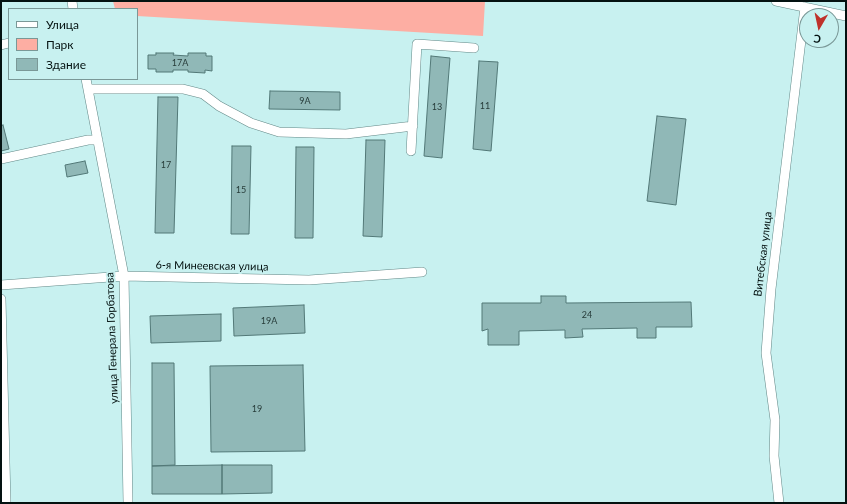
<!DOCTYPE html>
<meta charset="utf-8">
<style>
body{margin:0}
#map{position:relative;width:847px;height:504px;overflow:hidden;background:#c8f1f0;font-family:Lato,sans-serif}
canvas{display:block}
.frame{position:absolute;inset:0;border:2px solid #041211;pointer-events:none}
.legend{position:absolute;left:8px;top:8px;width:130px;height:72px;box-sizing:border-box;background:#c8f1f0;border:1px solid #7a9897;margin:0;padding:5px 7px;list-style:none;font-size:12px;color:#041211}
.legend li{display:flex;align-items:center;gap:8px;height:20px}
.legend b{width:20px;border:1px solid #7a9897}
.north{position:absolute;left:799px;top:8px;width:40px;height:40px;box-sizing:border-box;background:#c8f1f0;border:1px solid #7a9897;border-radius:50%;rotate:189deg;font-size:11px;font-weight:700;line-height:16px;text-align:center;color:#041211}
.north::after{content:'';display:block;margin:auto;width:14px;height:18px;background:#bf312b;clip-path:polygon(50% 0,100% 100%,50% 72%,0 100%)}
</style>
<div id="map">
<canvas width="847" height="504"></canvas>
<div class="frame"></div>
<ul class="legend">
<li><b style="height:5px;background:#fff"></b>Улица</li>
<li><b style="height:11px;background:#fdaea3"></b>Парк</li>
<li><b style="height:11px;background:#90b8b7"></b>Здание</li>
</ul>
<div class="north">С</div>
</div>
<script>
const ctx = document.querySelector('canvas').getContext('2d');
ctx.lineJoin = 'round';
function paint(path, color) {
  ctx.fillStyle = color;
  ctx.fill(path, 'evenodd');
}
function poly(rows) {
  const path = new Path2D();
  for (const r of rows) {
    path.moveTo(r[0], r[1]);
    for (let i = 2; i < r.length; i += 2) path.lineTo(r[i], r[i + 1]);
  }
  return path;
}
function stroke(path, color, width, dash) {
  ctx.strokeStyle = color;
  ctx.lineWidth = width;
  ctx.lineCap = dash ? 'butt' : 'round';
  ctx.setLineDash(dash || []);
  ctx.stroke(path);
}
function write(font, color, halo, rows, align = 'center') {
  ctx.font = font + ' Lato,sans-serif';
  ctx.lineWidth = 4;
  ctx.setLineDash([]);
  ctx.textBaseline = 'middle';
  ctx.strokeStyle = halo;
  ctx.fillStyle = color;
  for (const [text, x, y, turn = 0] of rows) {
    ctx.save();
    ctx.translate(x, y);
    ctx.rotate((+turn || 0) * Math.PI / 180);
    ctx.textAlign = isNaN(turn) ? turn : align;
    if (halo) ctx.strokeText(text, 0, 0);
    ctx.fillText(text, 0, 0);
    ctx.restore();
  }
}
paint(poly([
 [113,1,485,1,483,36,137,16,137,9,115,9]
]), '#fdaea3');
const building = poly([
 [156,53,174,53,173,55,188,56,188,53,206,53,206,56,212,56,212,71,205,70,205,73,188,72,188,70,173,70,173,72,156,72,156,69,148,69,148,55,156,55,156,53],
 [431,56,450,58,442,158,424,156,431,56],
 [479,61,498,62,491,151,473,149,479,61],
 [270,91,340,92,340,110,269,109,270,91],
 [158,97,178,97,174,233,155,233,158,97],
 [657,116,686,119,676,205,647,201,657,116],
 [3,125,9,149,1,151,1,126,3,125],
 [366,140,385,140,382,237,363,236,366,140],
 [232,146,251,146,249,234,231,234,232,146],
 [296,147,314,147,313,238,295,238,296,147],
 [85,161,88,173,67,177,65,165,85,161],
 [541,296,566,296,566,303,691,302,692,327,656,327,656,338,637,338,637,328,582,329,583,337,565,338,565,330,519,331,519,345,488,345,488,329,482,331,482,303,541,303,541,296],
 [304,305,305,333,234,336,233,308,304,305],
 [221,314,221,341,151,343,150,316,221,314],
 [152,363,174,363,175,465,152,466,152,363],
 [303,365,305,451,211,452,210,366,303,365],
 [222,465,272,465,272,493,222,494,222,465],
 [222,465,222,494,152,494,152,466,222,465]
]);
paint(building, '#90b8b7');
stroke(building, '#527877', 1);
const minor = poly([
 [72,1,73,9],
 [776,1,846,16],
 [1,45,9,43],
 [86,79,124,276,128,503],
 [88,89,183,89,203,94,219,106,251,123,279,132,346,134,413,126],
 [411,151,417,44,474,48],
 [1,159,88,140,98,140],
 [1,285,124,276,309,280,422,272],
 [1,299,6,503],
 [779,503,774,456,775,420,766,353,771,289,805,7]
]);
stroke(minor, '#628887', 10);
stroke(minor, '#fff', 9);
write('9px', '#273c3a', null, [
 ["17А",180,63],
 ["9А",305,101],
 ["11",485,106],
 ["13",437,107],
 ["17",166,165],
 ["15",241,190],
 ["24",587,315],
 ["19А",269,321],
 ["19",257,409]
]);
write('11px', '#041211', '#c8f1f0', [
 ["Витебская улица",763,254,-83],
 ["6-я Минеевская улица",212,266,1],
 ["улица Генерала Горбатова",112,338,-92]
]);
</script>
